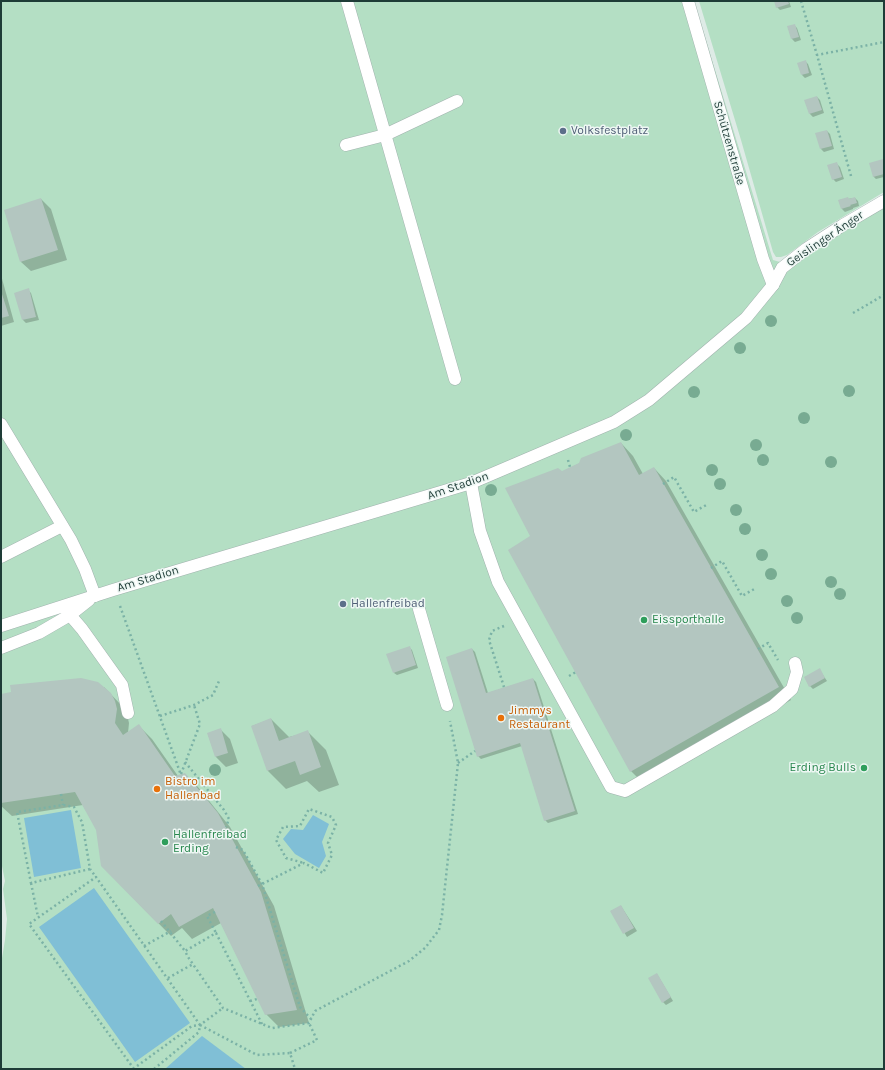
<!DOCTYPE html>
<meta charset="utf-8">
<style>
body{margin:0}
#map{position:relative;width:885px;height:1070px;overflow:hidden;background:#deebe6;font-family:Karla,sans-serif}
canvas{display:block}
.frame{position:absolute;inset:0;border:2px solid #1e3c37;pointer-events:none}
</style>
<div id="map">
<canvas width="885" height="1070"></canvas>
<div class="frame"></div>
</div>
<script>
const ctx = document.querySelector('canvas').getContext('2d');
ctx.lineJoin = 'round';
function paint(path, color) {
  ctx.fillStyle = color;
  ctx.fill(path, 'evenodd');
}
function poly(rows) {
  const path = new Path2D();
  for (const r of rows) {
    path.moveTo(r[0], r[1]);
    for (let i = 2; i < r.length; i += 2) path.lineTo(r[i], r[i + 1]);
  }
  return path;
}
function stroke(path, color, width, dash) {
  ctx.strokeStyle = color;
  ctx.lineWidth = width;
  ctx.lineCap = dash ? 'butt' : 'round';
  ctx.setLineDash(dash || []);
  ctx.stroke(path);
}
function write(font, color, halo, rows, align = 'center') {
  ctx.font = font + ' Karla,sans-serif';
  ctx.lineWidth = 3;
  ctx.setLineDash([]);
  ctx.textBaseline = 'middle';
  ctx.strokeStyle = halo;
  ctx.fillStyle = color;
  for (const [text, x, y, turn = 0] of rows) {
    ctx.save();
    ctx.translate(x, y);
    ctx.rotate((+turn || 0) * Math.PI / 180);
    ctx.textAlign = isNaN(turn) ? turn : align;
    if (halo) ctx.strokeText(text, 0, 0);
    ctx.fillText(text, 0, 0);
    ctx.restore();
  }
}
paint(poly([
 [1,1,694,1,773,260,780,262,846,230,884,207,884,1069,1,1069,1,964,5,940,7,919,3,889,5,881,1,861],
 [699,1,884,1,884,192,818,232,787,255,781,257,776,257,773,252,741,140]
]), '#b4dfc4');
paint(poly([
 [71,810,81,868,34,877,24,818],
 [313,815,329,824,322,842,326,856,319,868,295,854,283,839,291,829,303,830],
 [94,888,190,1023,135,1062,39,927],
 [202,1036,246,1069,165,1069]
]), '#80bfd6');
paint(poly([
 [775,1,789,1,791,7,780,10,777,7],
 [794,25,797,28,801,40,795,42,792,39,788,27],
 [805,61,808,64,812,75,805,78,802,75],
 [817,97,820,100,824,113,813,117,810,114,805,101],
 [827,131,830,134,834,149,824,152,821,149],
 [883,160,884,161,884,177,876,179,873,176],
 [837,164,840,167,844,179,836,182,833,179],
 [855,198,858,201,859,206,853,208,853,209,845,212,842,209,839,200],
 [41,199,51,209,67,260,31,271,21,262],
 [1,275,14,322,1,326],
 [28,290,31,293,39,320,26,323,23,320,16,293],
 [621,443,633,456,643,474,654,468,666,481,791,700,644,784,631,771,532,536,562,472],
 [409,647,412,650,418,668,397,675,394,673],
 [472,649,475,652,488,693,533,679,536,682,578,814,548,823,545,820,522,746,481,759,478,756],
 [819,669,827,681,813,689,810,686],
 [104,687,123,707,127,715,129,723,128,733,139,726,152,739,178,776,185,774,198,787,230,827,274,906,309,1023,279,1027,266,1014,221,923,192,939,182,928,171,936,102,866,97,829,83,805,12,816,1,806,1,695],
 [271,719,289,737,308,732,326,750,339,785,319,792,307,781,286,789,268,771,252,726],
 [220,729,230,739,238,763,226,767,216,757,208,734],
 [621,906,637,931,627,937,611,911],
 [657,974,673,1001,666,1005,663,1002]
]), '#0003');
paint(poly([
 [774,1,788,1,789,4,776,8],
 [795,24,799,37,791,39,787,26],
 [806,60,809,73,801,75,797,63],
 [817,96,822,110,809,114,804,100],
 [827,130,832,146,820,149,815,133],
 [883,159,884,174,873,177,869,163],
 [837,162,842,177,832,180,827,165],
 [848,197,849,199,855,197,857,203,850,205,851,206,841,209,838,200],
 [41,198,58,250,20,262,4,210],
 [29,288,36,317,22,320,14,293],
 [1,291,9,316,1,318],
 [621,442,639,475,654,467,779,687,630,772,508,550,530,536,505,488,558,468,562,471,579,463,581,458],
 [410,646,416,665,393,673,386,654],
 [472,648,486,693,533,678,575,811,544,821,520,743,477,757,446,657],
 [820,668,825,678,809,687,804,677],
 [81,678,98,682,111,693,115,701,117,709,115,723,123,735,139,724,175,776,185,773,218,813,261,892,297,1010,265,1015,213,908,179,927,171,914,158,924,101,866,96,830,75,792,1,803,1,694,11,692,10,685],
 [271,718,279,741,308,730,321,767,300,775,295,761,267,771,251,726],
 [221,728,228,753,215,757,207,733],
 [621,905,634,928,623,934,610,911],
 [657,973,671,997,662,1003,648,978]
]), '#b3c6c0');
const service = poly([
 [347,1,455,379],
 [346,145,385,135,457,101],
 [773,285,782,268,806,249,843,225,884,201],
 [471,483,480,531,498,582,611,787,625,791,773,706,792,689,797,672,795,663],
 [1,557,62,526],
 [419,609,447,705],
 [70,615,82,629,122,685,128,713]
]);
const minor = poly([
 [1,424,71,540,85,569,95,596],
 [1,626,113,590,471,483,614,422,649,400,746,318,773,285,763,259,688,1],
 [1,648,39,633,70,615,89,600]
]);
stroke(service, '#a1b3ae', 13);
stroke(minor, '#a1b3ae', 13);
stroke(poly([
 [801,1,817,55],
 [851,176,817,55,884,42],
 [853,313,884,295],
 [568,460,570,467],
 [663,484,674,477,694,512,708,504],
 [711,568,722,561,742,596,756,588],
 [120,606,181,775],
 [504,626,492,631,489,640,504,687],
 [758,649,768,643,778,660],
 [569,676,576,672],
 [160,716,194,705,213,695,219,681],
 [185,762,224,810,229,819,226,827],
 [458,763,475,751],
 [181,774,200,724,194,705],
 [61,794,63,805],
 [236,847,243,850,262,884,300,1007,311,1019],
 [90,869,31,883,17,812,63,805,74,807,82,822,90,869,96,877],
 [31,883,38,917],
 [258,886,304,863,323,873,332,855,328,843,336,825,332,817,309,809,300,826,283,827,276,840,286,858,304,863],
 [215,912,207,916,216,933],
 [161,921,185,951],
 [144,946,171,931],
 [168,978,193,964],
 [250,1001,257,999],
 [262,1024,216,933,185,951,188,957,223,1008,272,1028,309,1023,315,1011,409,961,425,948,439,930,442,915,458,763,450,721],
 [200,1025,257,1055,290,1053,295,1069],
 [290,1053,317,1040,309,1023],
 [133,1069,192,1026,200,1025,223,1008],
 [134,1069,29,924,96,877,200,1025,199,1032,154,1069]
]), '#7bb2a6', 2.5, [2, 3]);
stroke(service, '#fff', 12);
stroke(minor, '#fff', 12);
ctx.fillStyle = '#78ab92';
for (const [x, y] of [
 [771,321],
 [740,348],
 [849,391],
 [694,392],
 [804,418],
 [626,435],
 [756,445],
 [763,460],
 [831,462],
 [712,470],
 [720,484],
 [491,490],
 [736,510],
 [745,529],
 [762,555],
 [771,574],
 [831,582],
 [840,594],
 [787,601],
 [797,618],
 [215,770]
]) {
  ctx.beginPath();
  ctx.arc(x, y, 6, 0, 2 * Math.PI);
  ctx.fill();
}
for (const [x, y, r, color] of [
 [563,131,4,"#5c6f8a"],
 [343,604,4,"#5c6f8a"],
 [644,620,4,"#2e9e5b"],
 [501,718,4,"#e8710a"],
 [864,768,4,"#2e9e5b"],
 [157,789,4,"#e8710a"],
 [165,842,4,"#2e9e5b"]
]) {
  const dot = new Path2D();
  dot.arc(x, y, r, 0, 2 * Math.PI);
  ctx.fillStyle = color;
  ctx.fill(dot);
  stroke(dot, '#eef7f4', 1.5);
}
write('12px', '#4e5e75', '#eef7f4', [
 ["Volksfestplatz",571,131],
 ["Hallenfreibad",351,604]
], 'left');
write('12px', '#1e3c37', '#eef7f4', [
 ["Schützenstraße",729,143,74],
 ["Geislinger Änger",825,239,-34],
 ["Am Stadion",458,486,-19],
 ["Am Stadion",148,579,-17]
]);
write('12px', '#27864d', '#eef7f4', [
 ["Eissporthalle",652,620],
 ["Erding Bulls",856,768,"right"],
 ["Hallenfreibad",173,835],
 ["Erding",173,849]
], 'left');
write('12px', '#c56008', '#eef7f4', [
 ["Jimmys",509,711],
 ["Restaurant",509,725],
 ["Bistro im",165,782],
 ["Hallenbad",165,796]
], 'left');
</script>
